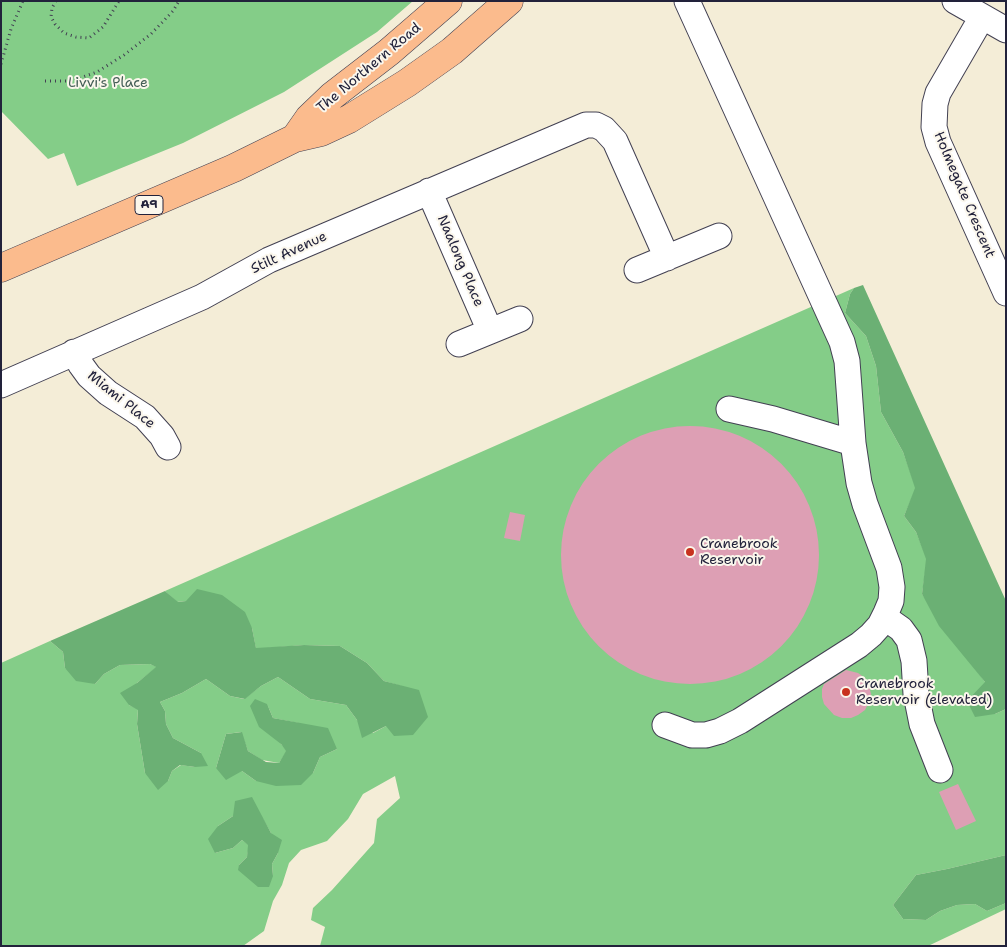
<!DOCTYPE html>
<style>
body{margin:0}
#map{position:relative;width:1007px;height:947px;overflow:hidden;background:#f4edd7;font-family:"Shantell Sans",sans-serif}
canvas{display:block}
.frame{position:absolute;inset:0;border:2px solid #22223b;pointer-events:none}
</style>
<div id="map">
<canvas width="1007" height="947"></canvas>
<div class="frame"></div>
</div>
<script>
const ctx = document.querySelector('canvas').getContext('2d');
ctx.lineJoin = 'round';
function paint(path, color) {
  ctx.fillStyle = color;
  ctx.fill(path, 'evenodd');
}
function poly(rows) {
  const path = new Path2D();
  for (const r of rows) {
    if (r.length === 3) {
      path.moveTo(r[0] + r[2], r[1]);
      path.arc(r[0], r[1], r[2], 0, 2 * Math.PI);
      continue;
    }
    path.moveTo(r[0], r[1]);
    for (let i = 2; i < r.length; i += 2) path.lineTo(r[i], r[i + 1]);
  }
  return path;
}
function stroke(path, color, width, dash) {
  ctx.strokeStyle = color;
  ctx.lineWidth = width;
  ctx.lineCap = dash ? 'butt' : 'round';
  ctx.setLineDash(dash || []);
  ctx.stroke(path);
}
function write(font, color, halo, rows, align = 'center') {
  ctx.font = font + ' "Shantell Sans",sans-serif';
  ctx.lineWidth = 4;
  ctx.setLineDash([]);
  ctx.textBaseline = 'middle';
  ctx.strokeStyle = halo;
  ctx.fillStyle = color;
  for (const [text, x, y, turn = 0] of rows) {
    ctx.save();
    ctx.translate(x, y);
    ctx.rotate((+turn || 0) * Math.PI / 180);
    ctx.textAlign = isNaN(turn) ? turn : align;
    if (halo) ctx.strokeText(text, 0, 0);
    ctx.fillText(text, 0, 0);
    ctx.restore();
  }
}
paint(poly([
 [1,1,413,1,377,32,284,92,183,143,77,186,64,153,48,159,1,111],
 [854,288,850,294,845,313,866,336,876,366,881,412,903,452,916,488,904,516,916,532,927,559,922,594,985,682,995,714,1006,709,1006,855,947,869,916,875,893,905,903,919,926,920,940,911,957,905,975,904,987,911,1006,903,1006,909,928,946,320,946,325,927,311,920,313,908,332,890,374,843,377,819,400,798,395,776,363,794,348,819,327,841,301,850,289,863,282,885,273,901,264,931,243,946,1,946,1,663,50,641,63,652,65,668,95,684,104,674,120,665,150,664,157,667,137,683,129,705,138,709,137,724,145,773,168,781,172,771,181,765,195,767,201,753,173,738,166,724,165,711,160,702,182,693,206,679,230,696,244,699,261,686,278,677,310,699,346,705,357,720,373,733,386,726,401,686,384,681,367,663,340,646,304,645,256,649,252,628,186,601,177,602,165,591],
 [267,704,273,718,298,723,337,749,320,757,313,773,256,781,242,771,216,768,226,734,241,732,248,751,262,760,279,763,287,751,281,744],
 [233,816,263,819,271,833,278,853,272,864,273,876,239,865,247,857,249,845,242,840,233,848,215,853,218,826]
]), '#84cd88');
paint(poly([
 [863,285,1006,601,1006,709,995,714,975,717,967,701,985,682,939,626,922,594,926,559,916,532,904,516,915,488,903,452,881,412,876,366,866,336,845,313,850,294,854,288],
 [197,589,222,595,245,612,252,628,256,648,304,645,340,646,367,663,384,681,419,690,428,717,413,735,394,736,386,726,362,738,357,720,346,705,310,699,278,677,261,686,245,699,230,696,206,679,182,693,160,702,165,711,166,724,173,738,201,753,208,766,195,767,180,765,172,771,168,781,158,790,145,773,137,724,138,710,129,705,120,693,137,683,156,667,150,664,120,665,104,674,95,684,76,681,65,668,63,652,50,641,165,591,178,602,186,601],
 [255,699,267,704,273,718,328,728,337,749,320,757,313,773,301,785,276,786,256,781,242,771,226,780,216,768,226,734,242,732,248,751,266,762,279,763,286,751,281,744,259,727,250,706],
 [252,797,271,833,282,840,278,853,272,864,273,876,269,887,258,887,238,870,239,865,247,857,248,845,242,840,233,848,215,853,208,839,218,826,233,816,235,801],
 [1006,855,1006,903,987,911,975,904,957,905,940,911,926,920,903,919,893,905,916,875,947,869]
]), '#6bb074');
paint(poly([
 [690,555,129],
 [510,512,525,515,520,541,504,538],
 [846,670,858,673,865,678,869,686,871,694,869,702,865,710,858,715,851,718,842,718,834,715,824,704,822,697,822,689,824,684],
 [958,784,976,821,956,830,939,792]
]), '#dd9fb4');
const minor = poly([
 [955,1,1006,30],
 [982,17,938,93,935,104,934,127,938,142,1006,293],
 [429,191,490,331],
 [637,270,719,236],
 [459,344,520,319],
 [74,352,81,365,89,376,108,393,145,417,162,436,168,447],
 [1,385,202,297,269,260,586,125,596,125,604,129,615,141,667,258],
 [729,409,773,419,853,443],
 [884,617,901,629,909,640,914,661,916,694,922,724,940,770],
 [665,725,692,735,706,735,720,731,740,721,859,645,871,635,880,625,886,613,891,601,892,587,889,568,865,504,859,483,853,443,847,361,842,342,687,1]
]);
const highway = poly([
 [295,138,309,118,332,96,389,52,448,1],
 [1,268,234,168,295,138,321,132,349,119,407,83,452,51,509,1]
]);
stroke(minor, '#424052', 27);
stroke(highway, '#424052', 29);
stroke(poly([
 [56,1,52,8,51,17,55,24,64,33,76,37,89,38,103,27,119,1],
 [1,64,11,29,23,1],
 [45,81,71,81,97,72,124,55,151,34,173,11,179,1]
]), '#424052', 3, [1, 4]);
stroke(minor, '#fff', 25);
stroke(highway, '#fbbb8d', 28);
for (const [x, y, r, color] of [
 [690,552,5,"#c8321e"],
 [846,692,5,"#c8321e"]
]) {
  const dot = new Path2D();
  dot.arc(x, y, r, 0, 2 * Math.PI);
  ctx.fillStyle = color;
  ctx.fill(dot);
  stroke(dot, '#fbf7ec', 2);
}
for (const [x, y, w] of [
 [149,205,28]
]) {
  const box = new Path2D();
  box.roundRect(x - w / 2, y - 9.5, w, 19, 4);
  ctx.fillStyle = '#fbf7ec';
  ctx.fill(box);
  stroke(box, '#22223b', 1);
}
write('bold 12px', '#22223b', null, [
 ["A9",149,205]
]);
write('14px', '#22223b', '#fbf7ec', [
 ["The Northern Road",369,68,-40],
 ["Holmegate Crescent",964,195,67],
 ["Stilt Avenue",289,253,-25],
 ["Naalong Place",460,261,67],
 ["Miami Place",121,400,39]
]);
write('14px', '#445e56', '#fbf7ec', [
 ["Livvi's Place",108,83]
]);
write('14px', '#22223b', '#fbf7ec', [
 ["Cranebrook",700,544],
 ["Reservoir",700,560],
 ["Cranebrook",856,684],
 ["Reservoir (elevated)",856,700]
], 'left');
</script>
